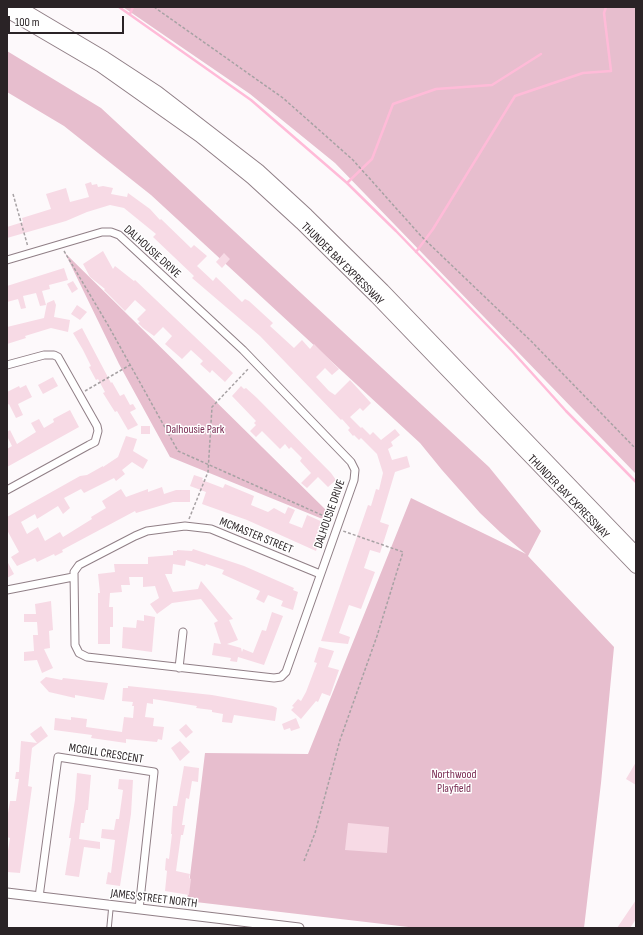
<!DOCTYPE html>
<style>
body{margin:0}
#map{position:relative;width:643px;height:935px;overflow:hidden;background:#fdf9fb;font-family:"Sofia Sans Condensed",sans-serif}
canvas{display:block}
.frame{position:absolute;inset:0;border:8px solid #2a2326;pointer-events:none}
.scale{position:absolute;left:8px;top:16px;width:116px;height:18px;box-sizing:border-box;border:2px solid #2a2326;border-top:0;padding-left:5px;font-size:12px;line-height:14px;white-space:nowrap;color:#2a2326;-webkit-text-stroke:3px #fff;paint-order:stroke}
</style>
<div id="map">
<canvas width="643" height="935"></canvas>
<div class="frame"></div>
<div class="scale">100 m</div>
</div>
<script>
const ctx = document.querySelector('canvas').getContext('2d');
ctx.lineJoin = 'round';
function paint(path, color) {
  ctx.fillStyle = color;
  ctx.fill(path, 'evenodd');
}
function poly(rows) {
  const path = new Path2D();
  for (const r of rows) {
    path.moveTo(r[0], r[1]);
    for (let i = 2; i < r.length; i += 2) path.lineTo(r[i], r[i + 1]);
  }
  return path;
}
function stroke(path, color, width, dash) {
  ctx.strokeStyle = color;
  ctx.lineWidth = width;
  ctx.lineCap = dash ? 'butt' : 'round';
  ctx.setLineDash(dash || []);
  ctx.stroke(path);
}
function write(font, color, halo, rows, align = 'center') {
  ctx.font = font + ' "Sofia Sans Condensed",sans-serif';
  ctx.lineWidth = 3;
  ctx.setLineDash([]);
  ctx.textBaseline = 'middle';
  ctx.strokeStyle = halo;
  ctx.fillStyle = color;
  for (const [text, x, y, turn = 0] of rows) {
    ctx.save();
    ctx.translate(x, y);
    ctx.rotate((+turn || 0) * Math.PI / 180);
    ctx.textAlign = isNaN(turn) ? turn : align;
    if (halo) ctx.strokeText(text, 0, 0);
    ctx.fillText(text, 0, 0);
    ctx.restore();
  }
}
paint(poly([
 [123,7,636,7,636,474,335,163,250,94],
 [7,51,101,108,489,467,541,531,528,556,614,647,601,783,584,928,417,928,187,901,205,753,308,754,411,498,526,554,500,532,480,513,442,470,420,443,151,195,64,126,7,92],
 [65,253,328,512,325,520,170,457,119,364]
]), '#e7bece');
stroke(poly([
 [119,7,251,100,347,183,396,231,512,351,566,411,636,482],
 [130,14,133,7],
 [347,183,372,159,393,104,436,89,492,85,541,54],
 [416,252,433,229,515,96,583,73,611,71,604,13,606,7]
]), '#ffbbd8', 2.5);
paint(poly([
 [91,182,92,185,97,184,98,187,103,186,113,188,111,194,127,197,128,193,150,209,160,220,161,219,191,248,194,245,207,256,197,266,213,281,216,277,242,302,245,299,249,301,273,323,270,326,294,348,302,340,310,349,314,344,339,369,332,375,325,368,316,377,329,391,335,395,350,380,371,403,363,411,360,408,350,417,361,428,362,427,370,435,373,432,381,440,395,429,400,435,391,442,393,446,388,449,392,460,407,456,410,467,395,472,380,522,389,525,380,553,370,550,364,568,375,572,361,609,349,605,339,633,350,637,348,644,321,641,368,505,371,506,376,489,379,490,383,473,377,454,361,438,359,440,354,435,353,436,348,430,350,428,342,419,341,420,260,336,192,278,194,276,153,237,156,234,124,208,110,205,87,212,66,221,7,238,7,227,23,222,22,218,51,209,46,194,66,188,70,202,89,197,85,184],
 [103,251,113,269,115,266,134,281,135,280,233,373,225,382,212,370,210,373,200,364,203,361,191,350,182,359,165,344,172,336,163,327,154,336,143,328,138,323,140,322,137,319,146,310,135,300,125,311,104,290,105,289,90,277,83,264],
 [224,253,230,259,222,268,216,262],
 [64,268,68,280,49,285,50,289,42,291,46,305,40,306,36,293,23,296,26,308,21,309,18,299,7,302,7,286],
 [73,281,78,289,72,293,67,284],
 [54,300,56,305,54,317,70,320,68,332,51,328,25,336,26,338,7,344,7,327,44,318,47,303],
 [77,305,87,312,80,320,71,314],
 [82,328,111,383,112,382,120,396,124,394,130,405,133,404,136,409,130,412,138,425,128,430,117,411,115,412,108,401,103,393,105,392,98,379,96,380,89,367,91,366,83,350,73,333],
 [53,377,58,386,43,394,38,385],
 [26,385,32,397,18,404,23,415,16,418,9,404,7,405,7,392,19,386,20,388],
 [241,386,244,389,246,388,257,398,331,473,336,480,328,487,318,477,307,488,301,483,311,473,300,461,302,458,291,447,289,449,285,444,280,449,262,431,256,437,250,431,256,425,254,423,256,421,232,396],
 [70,410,79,427,7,467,7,449,12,446,7,436,7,432,10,430,17,444,36,432,31,423,39,419,44,428,54,422,53,419],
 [141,426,150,426,150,434,141,434],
 [126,436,137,439,133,451,148,460,143,469,132,462,122,470,125,474,116,481,114,478,84,493,81,489,64,498,70,508,63,514,58,506,37,519,35,514,21,522,27,534,38,527,45,541,60,532,63,537,92,519,91,517,106,508,102,501,121,489,126,497,148,489,148,492,162,487,164,494,176,490,190,490,190,502,173,502,136,513,135,511,62,550,63,552,55,556,54,554,37,562,35,558,17,566,11,557,19,552,7,530,7,517,80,476,87,475,103,466,103,467,118,457],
 [194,475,203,478,202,480,223,488,225,484,254,496,251,505,268,512,274,508,285,514,288,507,295,510,289,523,302,528,307,515,325,523,316,551,247,520,202,504,206,492,190,486],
 [193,549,244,566,294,588,293,590,298,592,293,610,281,606,283,601,268,595,264,603,256,599,260,591,222,574,224,570,206,564,205,566,186,560,185,566,173,564,172,574,165,574,173,592,198,589,201,581,233,619,229,620,238,640,227,644,241,648,242,652,243,649,253,653,262,630,266,631,272,612,283,616,264,665,238,657,237,662,230,661,231,658,212,655,214,643,221,644,214,623,218,621,201,599,172,603,157,614,150,604,159,598,155,586,143,587,143,577,129,577,130,585,121,585,122,592,110,593,109,607,113,607,113,627,110,627,110,644,98,644,98,593,100,593,98,574,115,572,114,564,148,564,148,557,173,555,173,551,177,551,177,550,192,551],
 [7,561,14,574,7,578],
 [51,601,53,630,49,631,50,648,44,649,53,668,42,673,37,660,24,661,24,652,34,651,33,635,38,635,37,622,24,622,24,614,36,614,35,604],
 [144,615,155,617,152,652,122,648,123,627,136,628,137,620,144,621],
 [319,647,334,651,328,667,339,670,330,696,322,693,318,702,316,701,301,719,291,710,294,707,292,706,298,699,301,701,306,692,317,663,314,662],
 [46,677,62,680,63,678,108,683,104,700,75,695,75,698,49,692,40,682],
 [128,686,212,695,273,706,277,708,275,721,234,715,232,723,222,722,223,714,212,712,212,710,196,708,197,706,153,699,153,704,147,703,145,717,154,718,153,726,164,727,162,740,158,739,157,742,126,739,126,743,91,738,92,735,54,730,55,718,71,720,71,717,87,719,86,727,122,732,124,717,133,718,134,706,132,706,133,702,122,701,123,688,128,688],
 [296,718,300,728,291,731,290,728,284,730,282,724],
 [186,724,193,732,186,738,179,730],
 [41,726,48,736,32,748,28,786,32,787,20,873,7,872,7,850,8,851,10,838,7,837,7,812,8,813,10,801,16,801,19,779,15,779,16,772,19,772,21,741,37,743,30,734],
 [180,741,190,752,180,761,171,748],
 [636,762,636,785,626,779],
 [184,766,199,768,198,782,192,781,189,799,186,798,182,825,185,825,183,835,181,835,176,871,190,874,189,878,191,879,189,895,165,891,167,871,165,870,166,858,169,859,172,834,171,834,173,806,177,806],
 [77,773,91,775,88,810,86,810,84,823,81,823,79,839,100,842,100,849,84,847,79,877,65,875,71,838,69,838,75,800],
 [119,779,133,780,131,814,120,886,106,884,108,872,111,873,115,840,101,838,102,829,114,830,116,819,119,819,123,790,118,789],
 [348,823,389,827,387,853,345,850],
 [636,900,636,919,630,928,617,928]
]), '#f7dae5');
const service = poly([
 [109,928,111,907]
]);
const minor = poly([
 [7,260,102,232,111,232,119,235,243,350,351,462,355,470,354,480,286,672,281,677,274,678,87,657,79,653,75,645,74,572,79,565,135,536,147,531,185,526,211,529,320,574],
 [7,365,44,355,54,355,58,357,97,426,98,431,95,442,89,445,7,490],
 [7,590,73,577],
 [179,668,183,632],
 [39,897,58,757,154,772,139,909]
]);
const tertiary = poly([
 [7,893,299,928]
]);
const trunk = poly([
 [19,7,105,58,157,92,258,170,307,215,383,290,636,553],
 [7,11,101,66,200,136,252,178,301,223,376,297,636,567]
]);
stroke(service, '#907f86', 5.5);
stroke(minor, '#907f86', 9);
stroke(tertiary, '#907f86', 11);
stroke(trunk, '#907f86', 14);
stroke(poly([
 [154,7,283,98,353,160,421,236,531,341,636,449],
 [13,194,28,247],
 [64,251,108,325,178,451,333,520],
 [85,391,130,365],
 [189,519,208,472,212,407,249,368],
 [304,861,315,833,340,740,377,636,403,552,343,531]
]), '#a7a2a4', 1.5, [3, 2]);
stroke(service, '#fff', 3.5);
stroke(minor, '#fff', 7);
stroke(tertiary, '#fff', 9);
stroke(trunk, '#fff', 12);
write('12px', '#2a2326', '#fff', [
 ["DALHOUSIE DRIVE",152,252,42],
 ["THUNDER BAY EXPRESSWAY",342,264,45],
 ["THUNDER BAY EXPRESSWAY",568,497,46],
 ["DALHOUSIE DRIVE",330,514,-71],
 ["MCMASTER STREET",256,536,22],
 ["MCGILL CRESCENT",106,754,9],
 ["JAMES STREET NORTH",154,899,7]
]);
write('12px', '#7b2e54', '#fff', [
 ["Dalhousie Park",195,430],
 ["Northwood",454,775],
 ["Playfield",454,789]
]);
</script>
